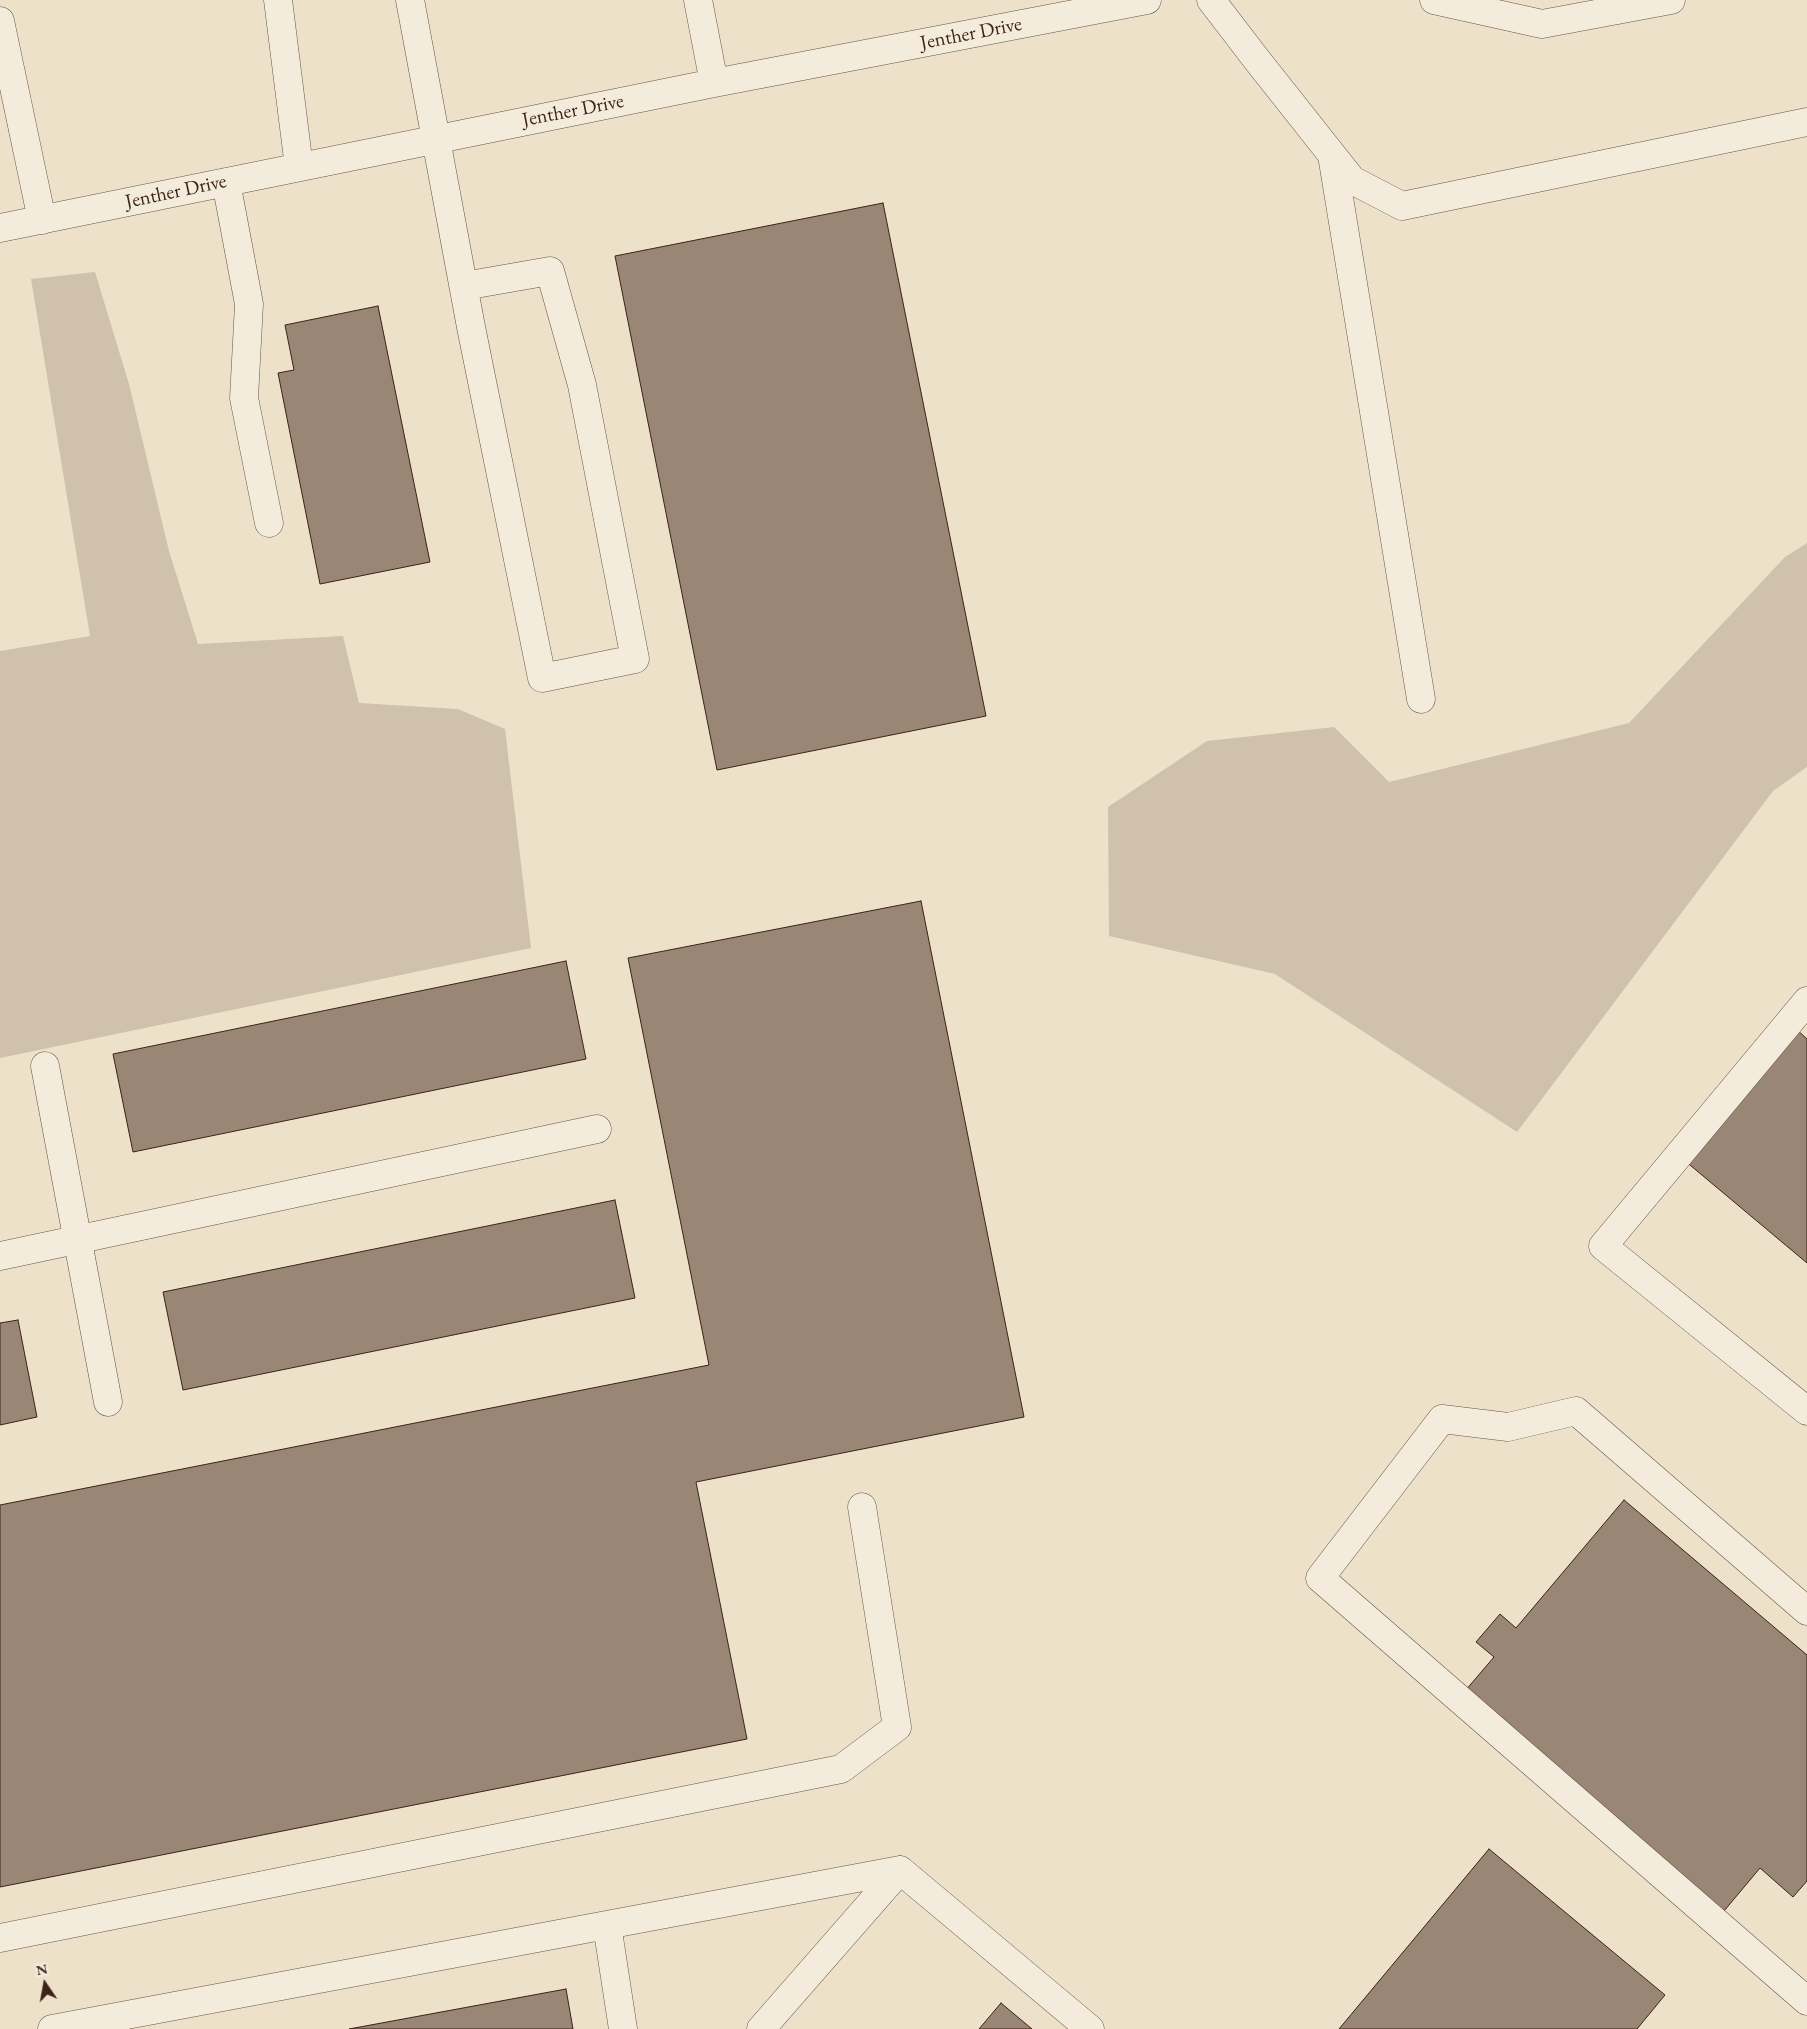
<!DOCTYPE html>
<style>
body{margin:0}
#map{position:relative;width:1807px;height:2029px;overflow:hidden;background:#ede2c9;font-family:"EB Garamond",serif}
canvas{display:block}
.north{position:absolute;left:20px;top:1959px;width:50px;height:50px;-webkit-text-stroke:4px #f3ecdc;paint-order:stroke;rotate:348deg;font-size:14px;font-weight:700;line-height:20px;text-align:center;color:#3d2218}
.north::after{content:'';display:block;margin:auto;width:18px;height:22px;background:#3d2218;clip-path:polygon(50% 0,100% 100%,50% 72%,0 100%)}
</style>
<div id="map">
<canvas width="1807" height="2029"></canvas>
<div class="north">N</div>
</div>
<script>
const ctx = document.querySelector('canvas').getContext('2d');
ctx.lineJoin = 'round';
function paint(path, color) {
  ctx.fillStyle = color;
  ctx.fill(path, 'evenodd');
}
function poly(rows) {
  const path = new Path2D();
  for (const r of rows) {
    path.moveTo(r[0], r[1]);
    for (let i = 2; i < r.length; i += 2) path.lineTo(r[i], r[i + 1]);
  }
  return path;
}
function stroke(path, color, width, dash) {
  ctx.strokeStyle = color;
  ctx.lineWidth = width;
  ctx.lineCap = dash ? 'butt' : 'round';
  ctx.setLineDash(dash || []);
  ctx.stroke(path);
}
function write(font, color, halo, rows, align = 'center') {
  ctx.font = font + ' "EB Garamond",serif';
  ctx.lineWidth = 4;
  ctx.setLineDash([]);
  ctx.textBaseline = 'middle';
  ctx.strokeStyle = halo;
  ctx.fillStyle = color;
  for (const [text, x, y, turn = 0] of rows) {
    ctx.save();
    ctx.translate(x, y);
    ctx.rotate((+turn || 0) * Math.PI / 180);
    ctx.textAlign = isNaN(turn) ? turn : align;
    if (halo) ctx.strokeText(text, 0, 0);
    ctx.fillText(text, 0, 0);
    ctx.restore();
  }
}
paint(poly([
 [95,272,129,384,169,551,198,644,343,636,359,703,458,709,505,729,531,948,0,1058,0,651,90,636,31,279],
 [1807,543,1807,767,1773,791,1517,1132,1275,974,1109,936,1108,807,1207,741,1334,727,1389,782,1629,723,1785,557]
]), '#cfc1ab');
const building = poly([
 [883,203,986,716,717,770,615,256,883,203],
 [378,306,430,562,320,584,278,373,294,370,285,325,378,306],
 [921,901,1024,1417,696,1482,747,1739,0,1887,0,1505,709,1365,628,958,921,901],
 [566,961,586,1059,133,1152,113,1054,566,961],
 [1795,1028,1807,1039,1807,1263,1684,1160,1795,1028],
 [615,1200,635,1298,183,1390,163,1292,615,1200],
 [18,1320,37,1417,0,1425,0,1323,18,1320],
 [1624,1500,1807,1655,1807,1881,1793,1897,1760,1868,1724,1911,1465,1691,1494,1657,1476,1642,1500,1614,1516,1628,1624,1500],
 [1489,1849,1665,1995,1637,2029,1339,2029,1489,1849],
 [566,1989,573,2029,349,2029,566,1989],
 [1001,2003,1032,2029,979,2029,1001,2003]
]);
paint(building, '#998674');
stroke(building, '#3d2218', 1);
const minor = poly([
 [278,0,299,167],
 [410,0,471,327,542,678,635,659,582,385,550,271,464,286],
 [698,0,714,83],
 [1211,0,1257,60,1352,180,1402,206,1807,122],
 [1434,0,1542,24,1671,0],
 [0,21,42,220],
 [1332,155,1421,699],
 [226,182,249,304,244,398,269,523],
 [0,228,714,83,1147,0],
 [1807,1001,1603,1246,1807,1411],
 [45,1066,108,1402],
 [0,1256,597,1129],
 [1807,1611,1576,1411,1508,1427,1442,1419,1320,1578,1807,2001],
 [607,1925,623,2029],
 [0,1938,841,1769,897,1727,862,1507],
 [52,2029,900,1870,1090,2029],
 [761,2029,900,1870]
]);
stroke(minor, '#695244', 29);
stroke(minor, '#f3ecdc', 28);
write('20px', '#3d2218', '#f3ecdc', [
 ["Jenther Drive",971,34,-11],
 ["Jenther Drive",573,111,-11],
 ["Jenther Drive",176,192,-12]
]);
</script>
